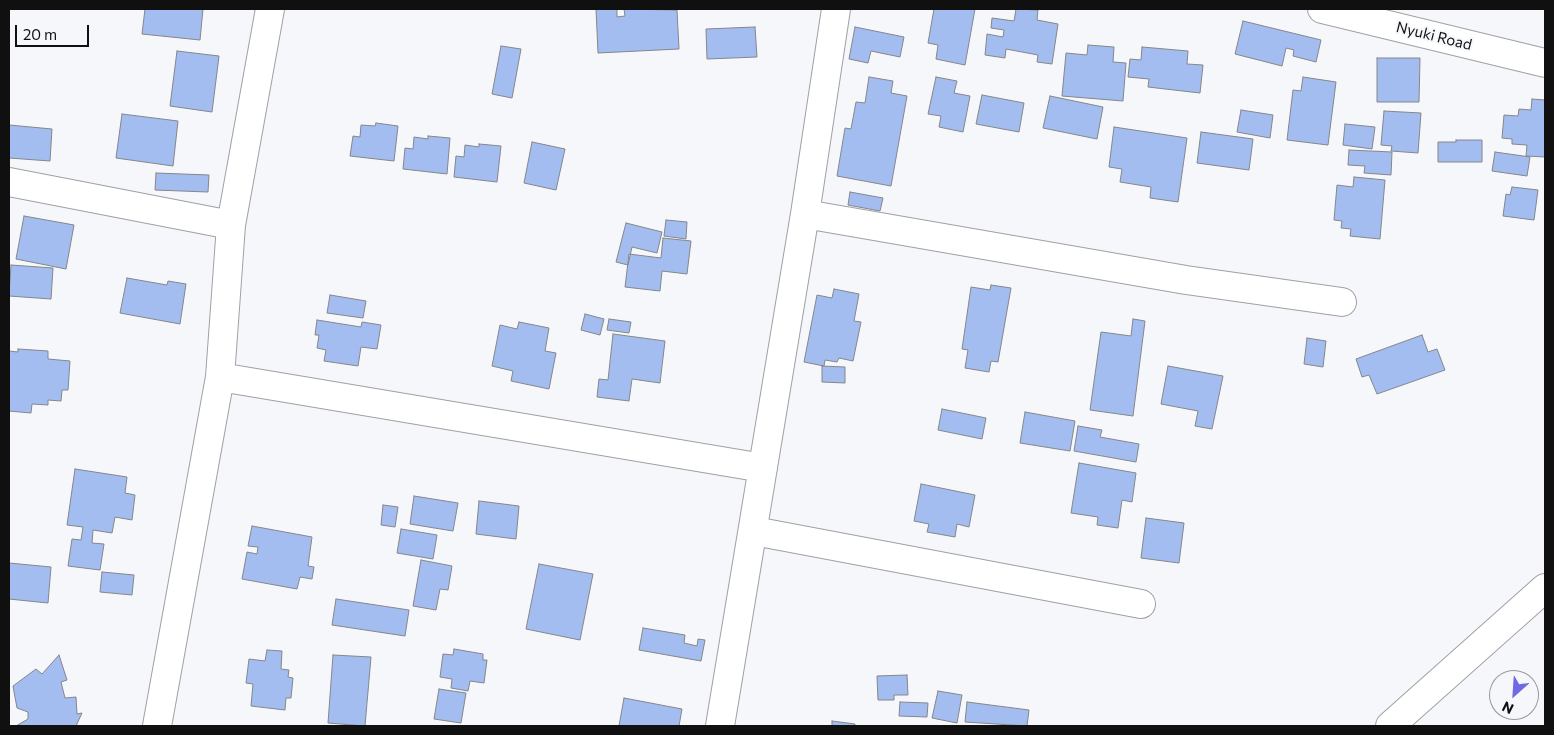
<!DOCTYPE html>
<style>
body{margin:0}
#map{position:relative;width:1554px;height:735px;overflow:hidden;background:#f5f7fa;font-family:Commissioner,sans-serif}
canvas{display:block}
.frame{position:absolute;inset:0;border:10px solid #101011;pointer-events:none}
.north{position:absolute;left:1489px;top:670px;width:50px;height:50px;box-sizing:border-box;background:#f5f7fa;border:1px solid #999b9d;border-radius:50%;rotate:206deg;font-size:14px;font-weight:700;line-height:20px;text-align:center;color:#101011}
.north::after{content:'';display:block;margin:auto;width:18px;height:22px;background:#7169e4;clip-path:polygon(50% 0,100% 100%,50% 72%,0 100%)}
.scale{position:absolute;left:15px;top:25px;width:74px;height:22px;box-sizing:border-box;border:2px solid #101011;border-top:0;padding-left:6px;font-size:15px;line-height:18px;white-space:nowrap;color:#101011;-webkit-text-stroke:4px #f5f7fa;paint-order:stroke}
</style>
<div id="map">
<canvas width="1554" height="735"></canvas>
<div class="frame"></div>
<div class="north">N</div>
<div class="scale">20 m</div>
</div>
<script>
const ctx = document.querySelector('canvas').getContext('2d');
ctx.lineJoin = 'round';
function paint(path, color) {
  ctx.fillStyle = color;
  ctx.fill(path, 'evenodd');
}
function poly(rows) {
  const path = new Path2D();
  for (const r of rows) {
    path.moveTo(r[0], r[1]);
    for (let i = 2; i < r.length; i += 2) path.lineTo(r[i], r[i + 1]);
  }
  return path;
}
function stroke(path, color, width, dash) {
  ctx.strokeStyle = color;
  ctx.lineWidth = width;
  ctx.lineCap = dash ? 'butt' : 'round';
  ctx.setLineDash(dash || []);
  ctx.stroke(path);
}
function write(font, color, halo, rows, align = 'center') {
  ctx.font = font + ' Commissioner,sans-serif';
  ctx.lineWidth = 4;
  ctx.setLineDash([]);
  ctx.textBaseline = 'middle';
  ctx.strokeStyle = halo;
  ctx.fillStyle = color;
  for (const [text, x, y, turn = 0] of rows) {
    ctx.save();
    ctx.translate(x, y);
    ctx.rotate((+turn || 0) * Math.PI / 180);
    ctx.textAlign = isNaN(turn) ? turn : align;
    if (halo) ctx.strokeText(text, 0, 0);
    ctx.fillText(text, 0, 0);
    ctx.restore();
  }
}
const building = poly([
 [145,9,203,9,200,40,142,34,145,9],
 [596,9,617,9,617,17,625,16,624,9,677,10,679,49,598,53,596,9],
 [934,9,975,9,965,65,936,59,938,45,928,43,934,9],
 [1016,9,1038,10,1037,20,1058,24,1052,64,1037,62,1038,55,1006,49,1005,58,985,55,987,34,1003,37,1004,30,991,28,992,18,1014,21,1016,9],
 [1243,21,1321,40,1316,62,1293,56,1294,50,1286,48,1282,66,1235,54,1243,21],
 [755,27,757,57,707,59,706,29,755,27],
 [855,27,904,37,900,57,871,51,868,63,849,59,855,27],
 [1088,45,1114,47,1113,62,1126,63,1123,101,1062,96,1066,53,1087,55,1088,45],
 [501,46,521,49,512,98,492,94,501,46],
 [1142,47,1188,51,1187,64,1203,65,1200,93,1148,87,1149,79,1128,77,1130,59,1141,60,1142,47],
 [177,51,219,56,212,112,170,106,177,51],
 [1377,58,1420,58,1419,102,1377,102,1377,58],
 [869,77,893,81,891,93,907,96,891,186,837,176,845,128,851,129,856,102,865,103,869,77],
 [936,77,957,81,954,93,970,96,963,132,939,127,941,116,928,114,936,77],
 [1303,77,1336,82,1328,145,1287,140,1293,90,1301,91,1303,77],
 [982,95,1024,103,1019,132,976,124,982,95],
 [1050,96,1103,107,1097,139,1043,128,1050,96],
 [1532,99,1545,100,1545,157,1526,156,1527,145,1512,144,1512,139,1502,138,1504,115,1518,116,1519,109,1531,110,1532,99],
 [1241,110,1273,115,1270,138,1237,132,1241,110],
 [1384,111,1421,113,1418,153,1391,151,1392,146,1381,145,1384,111],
 [122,114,178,121,173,166,116,158,122,114],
 [376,123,398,126,394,161,350,156,353,136,360,137,361,125,375,126,376,123],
 [1345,124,1375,127,1372,149,1343,145,1345,124],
 [9,125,52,129,50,161,9,158,9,125],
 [1114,127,1187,138,1178,202,1150,198,1151,187,1120,182,1122,169,1109,167,1114,127],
 [1201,132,1253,139,1249,170,1197,163,1201,132],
 [428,136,450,138,447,174,403,169,405,148,413,149,414,137,428,139,428,136],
 [1456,140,1482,140,1482,162,1438,162,1438,142,1456,142,1456,140],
 [532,142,565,149,556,190,524,183,532,142],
 [479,144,501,146,497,182,454,177,456,156,464,157,465,145,479,147,479,144],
 [1349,150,1392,152,1391,175,1364,173,1365,166,1348,165,1349,150],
 [1495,152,1530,157,1527,176,1492,171,1495,152],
 [156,173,209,175,208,192,155,190,156,173],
 [1354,177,1385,180,1380,239,1350,236,1351,229,1341,228,1342,221,1334,220,1337,185,1353,187,1354,177],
 [1512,187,1538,190,1534,220,1503,216,1506,194,1510,195,1512,187],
 [850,192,883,198,880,211,848,205,850,192],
 [24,216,74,225,66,269,16,259,24,216],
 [666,220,687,222,686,239,664,236,666,220],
 [626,223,662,232,657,253,632,247,628,265,616,262,626,223],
 [663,238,691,241,687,274,662,271,660,291,625,287,629,254,661,258,663,238],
 [11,265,53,268,51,299,9,296,11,265],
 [127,278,167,285,168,281,186,284,180,324,120,313,127,278],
 [991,285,1011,288,998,362,991,361,989,372,965,368,968,350,962,349,971,287,990,290,991,285],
 [834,289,859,294,854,321,861,322,853,361,839,358,837,362,825,360,824,366,804,362,817,295,832,298,834,289],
 [330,295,366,301,363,318,327,313,330,295],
 [585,314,604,319,600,335,581,330,585,314],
 [609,319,631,322,629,333,607,330,609,319],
 [1133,319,1145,321,1133,416,1090,410,1101,332,1131,336,1133,319],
 [317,320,361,327,362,322,381,325,377,349,361,347,358,366,324,361,326,350,317,348,319,335,315,335,317,320],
 [519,322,549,328,545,351,556,353,549,389,511,381,513,371,492,366,500,325,517,329,519,322],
 [613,334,665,341,660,383,632,379,629,401,597,397,599,379,608,380,613,334],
 [1422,335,1428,352,1437,349,1445,370,1377,394,1369,375,1362,377,1356,359,1422,335],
 [1307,338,1326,341,1323,367,1304,364,1307,338],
 [18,349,48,351,48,359,70,361,68,390,62,390,61,401,48,400,48,405,32,404,31,413,9,411,9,351,18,352,18,349],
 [822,366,845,367,845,383,822,382,822,366],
 [1168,366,1223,376,1212,429,1195,426,1198,411,1161,404,1168,366],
 [942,409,986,418,982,439,938,430,942,409],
 [1025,412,1075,421,1070,451,1020,443,1025,412],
 [1078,426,1102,430,1100,437,1139,444,1136,462,1074,451,1078,426],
 [1079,463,1136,473,1132,502,1122,500,1118,528,1097,525,1098,517,1071,513,1079,463],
 [75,469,127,477,125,493,135,495,132,520,115,517,112,533,93,530,92,543,104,544,100,570,68,566,72,539,81,540,83,527,67,525,75,469],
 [921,484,975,495,969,527,957,524,955,537,927,532,929,524,914,521,921,484],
 [414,496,458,503,453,531,410,524,414,496],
 [479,501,519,506,516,539,476,534,479,501],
 [383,505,398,507,395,527,381,525,383,505],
 [1146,518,1184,523,1179,563,1141,558,1146,518],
 [252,526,312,537,308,566,314,567,312,579,300,577,297,589,242,579,247,552,257,554,258,547,248,546,252,526],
 [401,529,437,535,433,559,397,553,401,529],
 [421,560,452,566,448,590,440,589,436,610,413,606,421,560],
 [9,563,51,567,48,603,9,599,9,563],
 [539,564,593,574,580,640,526,629,539,564],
 [102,572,134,575,132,595,100,592,102,572],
 [336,599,409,610,405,636,332,625,336,599],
 [643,628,685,635,684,643,697,646,698,639,705,640,701,661,639,650,643,628],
 [454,649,483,654,483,660,487,660,484,683,470,681,468,691,451,688,452,679,440,677,443,654,453,655,454,649],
 [267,650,282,651,281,669,289,670,288,677,293,678,291,698,286,698,285,710,251,706,253,684,246,683,249,659,265,661,267,650],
 [59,655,67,680,61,682,65,698,76,697,77,714,82,713,76,726,16,726,28,719,28,712,17,708,13,686,36,669,42,674,59,655],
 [333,655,371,657,365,726,328,723,333,655],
 [907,675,908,695,894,695,894,700,878,700,877,676,907,675],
 [439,689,466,693,461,723,434,719,439,689],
 [938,691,962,695,957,723,932,718,938,691],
 [624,698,682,709,679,726,619,726,624,698],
 [900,702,928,703,927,717,899,716,900,702],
 [967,702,1029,710,1027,726,965,722,967,702],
 [832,721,855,724,855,726,832,726,832,721]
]);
paint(building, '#a4bdf0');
stroke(building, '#848689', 1);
const minor = poly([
 [1322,9,1545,63],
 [9,182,231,225],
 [805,214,1186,280,1342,302],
 [220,377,763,468],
 [754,531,1141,604],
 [157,726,220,377,231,225,270,9],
 [720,726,805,214,836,9],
 [1390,726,1545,588]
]);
stroke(minor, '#9fa1a4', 30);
stroke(minor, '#fff', 28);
write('15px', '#101011', '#f5f7fa', [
 ["Nyuki Road",1434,36,14]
]);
</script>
